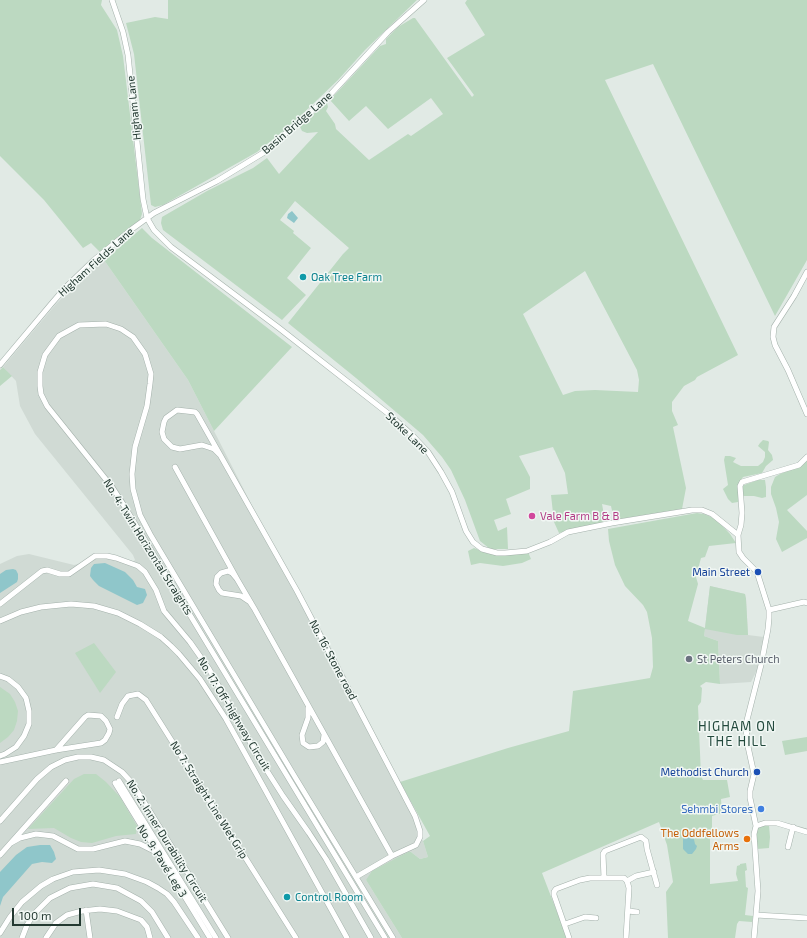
<!DOCTYPE html>
<meta charset="utf-8">
<style>
body{margin:0}
#map{position:relative;width:807px;height:938px;overflow:hidden;background:#e1eae5;font-family:"Exo 2",sans-serif}
canvas{display:block}
.scale{position:absolute;left:12px;top:908px;width:69px;height:18px;box-sizing:border-box;border:2px solid #233931;border-top:0;padding-left:5px;font-size:12px;line-height:14px;white-space:nowrap;color:#233931;-webkit-text-stroke:3px #f1f7f4;paint-order:stroke}
</style>
<div id="map">
<canvas width="807" height="938"></canvas>
<div class="scale">100 m</div>
</div>
<script>
const ctx = document.querySelector('canvas').getContext('2d');
ctx.lineJoin = 'round';
function paint(path, color) {
  ctx.fillStyle = color;
  ctx.fill(path, 'evenodd');
}
function poly(rows) {
  const path = new Path2D();
  for (const r of rows) {
    path.moveTo(r[0], r[1]);
    for (let i = 2; i < r.length; i += 2) path.lineTo(r[i], r[i + 1]);
  }
  return path;
}
function stroke(path, color, width, dash) {
  ctx.strokeStyle = color;
  ctx.lineWidth = width;
  ctx.lineCap = dash ? 'butt' : 'round';
  ctx.setLineDash(dash || []);
  ctx.stroke(path);
}
function write(font, color, halo, rows, align = 'center') {
  ctx.font = font + ' "Exo 2",sans-serif';
  ctx.lineWidth = 3;
  ctx.setLineDash([]);
  ctx.textBaseline = 'middle';
  ctx.strokeStyle = halo;
  ctx.fillStyle = color;
  for (const [text, x, y, turn = 0] of rows) {
    ctx.save();
    ctx.translate(x, y);
    ctx.rotate((+turn || 0) * Math.PI / 180);
    ctx.textAlign = isNaN(turn) ? turn : align;
    if (halo) ctx.strokeText(text, 0, 0);
    ctx.fillText(text, 0, 0);
    ctx.restore();
  }
}
paint(poly([
 [104,260,188,380,266,533,296,585,329,644,400,782,416,826,417,834,423,841,428,857,420,859,411,852,408,852,366,880,402,938,0,938,0,564,17,556,29,554,74,565,82,563,97,555,133,562,135,560,133,555,35,434,20,406,16,381,3,367,56,304,80,280],
 [710,586,745,594,746,599,748,635,764,637,757,670,751,682,720,684,718,641,704,636]
]), '#d0dad4');
paint(poly([
 [0,0,102,0,101,5,117,30,123,56,142,214,140,220,135,225,100,252,91,243,83,248,44,200,0,156],
 [168,0,417,0,365,50,338,80,291,125,257,152,163,205,155,207,151,205,134,54,126,23,155,17,168,19],
 [467,0,807,0,807,260,775,316,653,64,605,80,738,355,697,377,695,380,684,386,672,402,672,411,678,425,673,427,686,488,682,509,614,520,611,506,602,504,605,521,602,523,559,533,554,522,551,495,568,494,565,473,553,447,519,456,530,477,530,489,506,499,511,514,494,520,498,531,507,527,508,549,490,549,480,541,465,500,451,470,442,457,423,435,356,378,288,323,343,254,349,248,295,201,280,220,294,231,293,233,311,248,287,278,306,295,282,320,163,230,161,223,162,217,207,191,253,168,267,158,279,174,318,132,307,133,302,131,300,127,324,104,327,103,328,107,326,111,335,124,336,129,369,160,408,134,411,136,443,114,431,98,388,129,366,106,349,121,330,100,380,46,386,44,386,39,398,27,413,18,415,18,472,97,474,95,447,58,485,35,465,3],
 [585,271,637,370,639,380,638,392,595,390,575,391,563,395,523,314],
 [142,228,152,238,292,347,214,431,188,380,104,260],
 [3,367,12,376,0,386,0,370],
 [763,440,768,441,769,442,768,450,772,455,773,460,766,466,762,473,743,477,739,484,738,502,732,503,728,499,723,489,728,485,724,460,725,456,730,456,736,458,733,462,741,466,758,466,763,462,765,457,765,452,758,446,760,443],
 [807,461,807,495,787,510,807,531,807,538,782,552,776,539,779,522,776,508,771,494,771,487,775,477,780,474,792,469],
 [758,480,765,480,766,487,766,497,762,498,754,496,743,496,742,488,744,485],
 [697,513,704,514,716,519,730,534,736,543,709,546,705,557,701,558,696,577,698,584,688,621,705,628,710,586,745,594,746,599,748,635,737,635,705,629,704,636,718,641,720,684,706,682,700,686,702,688,701,702,698,706,701,776,703,780,727,780,730,797,721,799,722,813,712,816,712,834,710,838,710,884,738,881,736,874,737,866,740,865,740,864,746,863,747,870,745,871,746,887,748,888,745,915,753,916,752,922,739,921,737,924,735,938,668,938,666,892,673,882,667,845,659,822,542,873,567,938,402,938,366,880,372,871,408,852,411,852,420,859,428,857,423,841,430,836,400,782,508,748,569,731,573,691,650,678,653,667,652,638,647,612,643,605,625,586,615,565,609,541,608,529],
 [474,548,490,554,508,555,528,552,531,559,522,563,503,566,480,563,471,565,468,551],
 [94,643,116,672,100,693,75,653],
 [0,687,10,694,15,702,18,711,17,721,14,730,8,737,0,743],
 [807,737,807,751,785,755,782,741],
 [84,774,96,774,106,782,120,797,137,826,136,834,116,836,92,843,81,842,71,838,54,828,28,829,74,779],
 [769,825,770,837,769,848,757,849,757,827]
]), '#bcd9c1');
paint(poly([
 [292,211,298,218,294,223,287,218,288,214],
 [105,563,125,572,133,580,137,587,145,589,147,595,143,603,137,605,99,586,93,580,90,576,91,568,94,564],
 [13,569,16,570,18,574,18,579,17,582,0,593,0,574,6,570],
 [683,834,693,835,695,844,697,846,696,849,692,854,688,854,683,849],
 [40,845,50,845,54,852,56,859,52,863,42,862,32,864,3,897,0,906,0,872,16,855,27,847]
]), '#8fc6ca');
const minor = poly([
 [112,0,123,32,128,55,143,199,147,218,154,230,171,247,279,328,390,415,413,436,428,452,441,472,452,492,466,531,473,542,482,549,497,553,505,553,527,551,550,542,568,532,612,523,692,510,702,510,712,514,738,535],
 [807,272,794,296,774,327,773,337,775,345,788,370,807,414],
 [0,365,52,303,66,287,94,260,132,229,154,213,217,181,263,153,329,96,388,32,424,0],
 [220,455,214,449,202,445,180,449,172,447,164,439,162,432,164,422,166,418,177,410,195,412,197,414,297,591,415,816,420,831,420,837,416,845,392,856,356,877],
 [175,467,237,579],
 [228,571,232,573,237,579,254,608,250,602,241,596,222,593,219,590,216,584,217,577,221,573,228,571],
 [0,604,42,571,47,570,60,574,69,574,95,556,107,556,116,558,138,566,145,572,156,590,164,611,190,642,209,669,262,763,283,796,309,833,326,859,371,938],
 [254,608,392,856],
 [769,610,804,602,807,603],
 [0,621,21,612,41,607,71,604,94,606,118,613,140,624,161,637,171,646,179,654,200,679,226,719,347,938],
 [0,676,8,679,18,687,26,698,29,711,29,724,24,736,16,747,5,754,0,756],
 [308,708,308,718,302,735,303,743,309,747,318,746,323,742,324,735],
 [117,717,122,704,128,696,138,694,146,700,296,938],
 [0,762,56,750,101,743,105,740,109,733,110,729,106,721,101,716,88,715,85,717,56,750],
 [119,781,216,938],
 [115,783,210,938],
 [0,821,37,779,51,767,65,760,78,757,91,757,104,760,122,772,133,784,228,938],
 [756,826,765,823,777,823,807,832],
 [11,843,20,838,36,834,53,836,78,849,93,849,125,841,140,844,156,852],
 [788,847,793,827],
 [0,855,66,781],
 [604,878,603,854,605,851,641,837,646,841,647,849,657,885],
 [627,881,636,876,654,872],
 [86,910,90,938],
 [628,911,637,912],
 [756,915,807,918],
 [565,924,585,917,596,918],
 [0,933,10,917,22,902,41,886,53,879,73,872,99,870,125,874,147,882,158,888,167,894,174,902,198,938],
 [22,938,27,925,34,914,50,898,70,888,93,884,117,888,141,901,152,912,168,938],
 [46,938,56,923,67,915,82,911,100,909,117,911,141,920,147,927,150,938],
 [385,938,123,504,112,487,47,406,41,394,40,386,40,372,45,355,59,336,79,325,106,324,121,329,133,337,145,354,151,374,150,384,147,406,135,447,132,474,133,489,140,515,150,534,295,777,393,938],
 [569,938,554,895,554,892,556,889,580,880,590,878,624,878,627,881,629,888,626,938],
 [754,938,758,891,754,834,756,826,750,798,750,791,754,774,747,742,746,724,761,665,768,629,769,618,769,610,757,572,743,558,739,552,738,535,741,525,742,513,740,486,742,482,799,465,807,457]
]);
stroke(minor, '#a4b1ab', 6);
stroke(minor, '#fff', 5);
for (const [x, y, r, color] of [
 [303,277,4,"#0f9aa8"],
 [532,516,4,"#d1479c"],
 [758,572,4,"#1a4fb4"],
 [689,659,4,"#6b7280"],
 [757,772,4,"#1a4fb4"],
 [761,809,4,"#3f7fe0"],
 [747,839,4,"#e8710a"],
 [287,897,4,"#0f9aa8"]
]) {
  const dot = new Path2D();
  dot.arc(x, y, r, 0, 2 * Math.PI);
  ctx.fillStyle = color;
  ctx.fill(dot);
  stroke(dot, '#f1f7f4', 1.5);
}
write('11px', '#233931', '#f1f7f4', [
 ["Higham Lane",134,108,-96],
 ["Basin Bridge Lane",297,123,-41],
 ["Higham Fields Lane",96,262,-42],
 ["Stoke Lane",407,433,44],
 ["No. 4: Twin Horizontal Straights",148,547,58],
 ["No. 16: Stone road",333,660,62],
 ["No. 17: Off-highway Circuit",234,714,59],
 ["No 7: Straight Line Wet Grip",209,800,58],
 ["No. 2: Inner Durability Circuit",167,841,58],
 ["No. 9: Pavé Leg 3",162,861,58]
]);
write('11px', '#0d838f', '#f1f7f4', [
 ["Oak Tree Farm",311,277],
 ["Control Room",295,897]
], 'left');
write('11px', '#b23c85', '#f1f7f4', [
 ["Vale Farm B & B",540,516]
], 'left');
write('11px', '#164399', '#f1f7f4', [
 ["Main Street",750,572],
 ["Methodist Church",749,772]
], 'right');
write('11px', '#5b616d', '#f1f7f4', [
 ["St Peters Church",697,659]
], 'left');
write('11px', '#366cbe', '#f1f7f4', [
 ["Sehmbi Stores",753,809]
], 'right');
write('11px', '#c56008', '#f1f7f4', [
 ["The Oddfellows",739,833],
 ["Arms",739,846]
], 'right');
ctx.letterSpacing = '1px';
write('13px', '#22493c', '#f1f7f4', [
 ["HIGHAM ON",737,727],
 ["THE HILL",737,742]
]);
ctx.letterSpacing = '0px';
</script>
